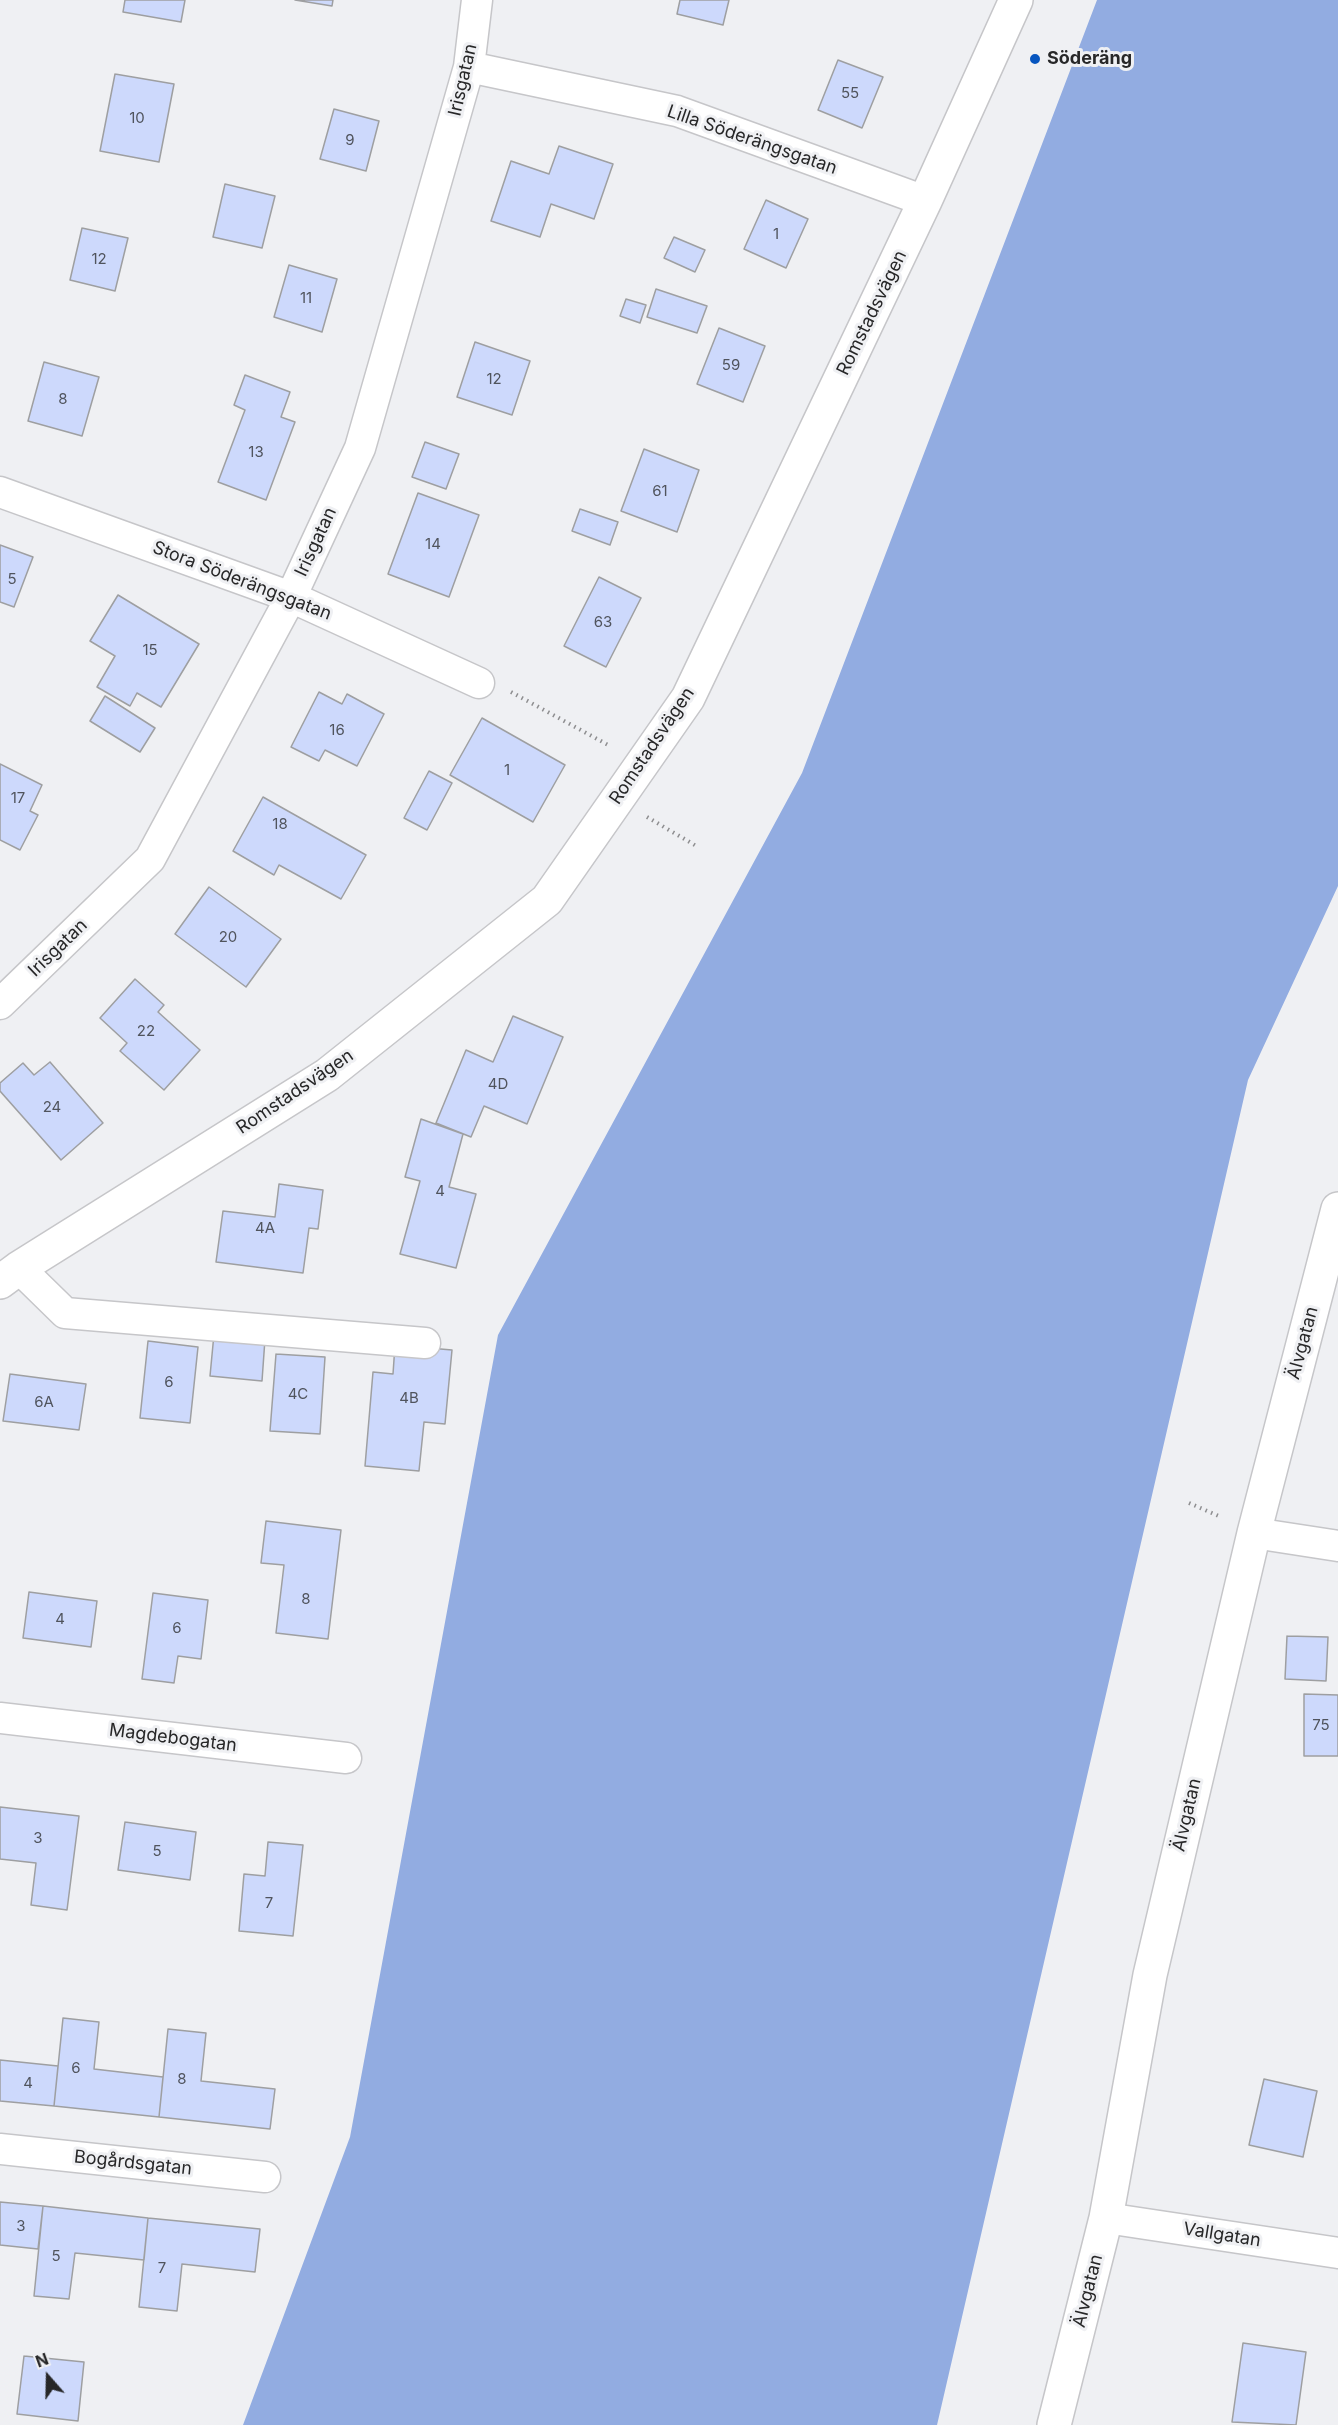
<!DOCTYPE html>
<meta charset="utf-8">
<style>
body{margin:0}
#map{position:relative;width:1338px;height:2425px;overflow:hidden;background:#eff0f3;font-family:Inter,sans-serif}
canvas{display:block}
.north{position:absolute;left:18px;top:2347px;width:60px;height:60px;-webkit-text-stroke:4px #eff0f3;paint-order:stroke;rotate:340deg;font-size:16px;font-weight:700;line-height:24px;text-align:center;color:#272728}
.north::after{content:'';display:block;margin:auto;width:21px;height:27px;background:#272728;clip-path:polygon(50% 0,100% 100%,50% 72%,0 100%)}
</style>
<div id="map">
<canvas width="1338" height="2425"></canvas>
<div class="north">N</div>
</div>
<script>
const ctx = document.querySelector('canvas').getContext('2d');
ctx.lineJoin = 'round';
function paint(path, color) {
  ctx.fillStyle = color;
  ctx.fill(path, 'evenodd');
}
function poly(rows) {
  const path = new Path2D();
  for (const r of rows) {
    path.moveTo(r[0], r[1]);
    for (let i = 2; i < r.length; i += 2) path.lineTo(r[i], r[i + 1]);
  }
  return path;
}
function stroke(path, color, width, dash) {
  ctx.strokeStyle = color;
  ctx.lineWidth = width;
  ctx.lineCap = dash ? 'butt' : 'round';
  ctx.setLineDash(dash || []);
  ctx.stroke(path);
}
function write(font, color, halo, rows, align = 'center') {
  ctx.font = font + ' Inter,sans-serif';
  ctx.lineWidth = 6;
  ctx.setLineDash([]);
  ctx.textBaseline = 'middle';
  ctx.strokeStyle = halo;
  ctx.fillStyle = color;
  for (const [text, x, y, turn = 0] of rows) {
    ctx.save();
    ctx.translate(x, y);
    ctx.rotate((+turn || 0) * Math.PI / 180);
    ctx.textAlign = isNaN(turn) ? turn : align;
    if (halo) ctx.strokeText(text, 0, 0);
    ctx.fillText(text, 0, 0);
    ctx.restore();
  }
}
paint(poly([
 [1097,0,1338,0,1338,886,1248,1080,937,2425,243,2425,350,2137,498,1335,802,773]
]), '#92ace1');
const building = poly([
 [125,0,185,0,181,22,123,12,125,0],
 [295,0,333,0,332,6,295,0],
 [680,0,729,0,723,25,677,14,680,0],
 [838,60,883,77,862,128,818,110,838,60],
 [115,74,174,84,159,162,100,151,115,74],
 [334,109,379,121,366,171,320,159,334,109],
 [559,146,613,164,594,219,551,204,540,237,491,221,511,161,549,174,559,146],
 [225,184,275,196,262,248,213,237,225,184],
 [766,200,808,219,786,268,744,249,766,200],
 [82,228,128,238,115,291,70,280,82,228],
 [674,237,705,250,695,272,664,258,674,237],
 [289,265,337,279,322,332,274,317,289,265],
 [656,289,707,306,697,333,647,317,656,289],
 [626,299,646,305,640,323,620,316,626,299],
 [719,328,765,346,743,402,697,384,719,328],
 [475,342,530,361,512,415,457,397,475,342],
 [44,362,99,377,82,436,28,421,44,362],
 [245,375,290,392,281,417,295,422,266,500,218,482,245,410,234,405,245,375],
 [425,442,459,454,446,489,412,477,425,442],
 [644,449,699,470,677,532,621,511,644,449],
 [418,493,479,515,449,597,388,574,418,493],
 [580,509,618,522,610,545,572,531,580,509],
 [0,545,33,557,14,607,0,602,0,545],
 [599,577,641,598,606,667,564,646,599,577],
 [118,595,199,644,161,707,137,693,130,706,97,687,115,656,90,641,118,595],
 [319,692,342,704,347,694,384,714,357,766,325,750,319,761,291,747,319,692],
 [105,696,155,728,140,752,90,721,105,696],
 [482,718,565,765,533,822,450,775,482,718],
 [0,764,42,785,30,811,38,815,20,850,0,840,0,764],
 [429,771,452,783,427,830,404,818,429,771],
 [263,797,366,855,341,899,279,865,274,875,233,851,263,797],
 [209,887,281,939,246,987,175,934,209,887],
 [135,979,164,1005,158,1012,200,1050,164,1090,120,1051,127,1043,100,1018,135,979],
 [513,1016,563,1037,527,1124,484,1106,471,1137,436,1123,466,1050,493,1062,513,1016],
 [50,1062,103,1123,61,1160,0,1091,0,1083,23,1063,34,1075,50,1062],
 [421,1119,463,1134,449,1187,476,1194,456,1268,400,1254,420,1181,405,1177,421,1119],
 [279,1184,323,1190,318,1229,309,1228,303,1273,216,1262,223,1211,275,1217,279,1184],
 [214,1334,265,1339,262,1381,210,1376,214,1334],
 [148,1341,198,1347,190,1423,140,1418,148,1341],
 [395,1345,452,1350,445,1424,424,1422,419,1471,365,1466,373,1372,393,1374,395,1345],
 [276,1354,325,1357,320,1434,270,1431,276,1354],
 [10,1374,86,1384,79,1430,3,1421,10,1374],
 [266,1521,341,1530,328,1639,276,1633,284,1565,261,1563,266,1521],
 [29,1592,97,1601,91,1647,23,1638,29,1592],
 [153,1593,208,1600,201,1659,178,1656,174,1683,142,1679,153,1593],
 [1287,1636,1328,1637,1326,1681,1285,1679,1287,1636],
 [1304,1694,1338,1695,1338,1756,1304,1756,1304,1694],
 [0,1807,79,1816,67,1910,31,1905,36,1863,0,1859,0,1807],
 [125,1822,196,1832,190,1880,118,1870,125,1822],
 [268,1842,303,1845,293,1936,239,1931,244,1874,265,1876,268,1842],
 [63,2018,99,2022,94,2069,163,2077,159,2117,54,2106,63,2018],
 [168,2029,206,2033,201,2081,275,2089,270,2129,159,2117,168,2029],
 [0,2060,58,2066,54,2106,0,2101,0,2060],
 [1264,2079,1317,2091,1303,2157,1249,2145,1264,2079],
 [0,2202,43,2206,38,2249,0,2245,0,2202],
 [43,2206,148,2218,144,2260,75,2253,69,2299,34,2296,43,2206],
 [148,2218,260,2229,255,2272,182,2264,177,2311,139,2307,148,2218],
 [1243,2343,1306,2352,1296,2425,1232,2422,1243,2343],
 [24,2356,84,2362,78,2421,17,2414,24,2356]
]);
paint(building, '#cdd9fc');
stroke(building, '#9e9fa1', 1.5);
const street = poly([
 [469,67,677,111,925,201],
 [0,492,291,597,479,683],
 [0,1004,150,859,291,597,360,448,469,67,477,0],
 [19,1268,65,1313,425,1343],
 [1254,1533,1338,1546],
 [0,1718,346,1758],
 [0,2149,265,2177],
 [1106,2218,1338,2253]
]);
const secondary = poly([
 [0,1282,19,1268,327,1075,547,900,688,698,925,201,1016,0],
 [1054,2425,1106,2218,1150,1975,1254,1533,1338,1209]
]);
stroke(street, '#c6c6c9', 33);
stroke(secondary, '#c6c6c9', 36);
stroke(poly([
 [511,692,610,746],
 [647,817,698,847],
 [1189,1503,1221,1517]
]), '#8e8e90', 4, [1.5, 4.5]);
stroke(street, '#fff', 30);
stroke(secondary, '#fff', 33);
for (const [x, y, r, color] of [
 [1035,59,6,"#0655bf"]
]) {
  const dot = new Path2D();
  dot.arc(x, y, r, 0, 2 * Math.PI);
  ctx.fillStyle = color;
  ctx.fill(dot);
  stroke(dot, '#eff0f3', 2);
}
write('15px', '#50545d', null, [
 ["55",850,93],
 ["10",137,118],
 ["9",350,140],
 ["1",776,234],
 ["12",99,259],
 ["11",306,298],
 ["59",731,365],
 ["12",494,379],
 ["8",63,399],
 ["13",256,452],
 ["61",660,491],
 ["14",433,544],
 ["5",12,579],
 ["63",603,622],
 ["15",150,650],
 ["16",337,730],
 ["1",507,770],
 ["17",18,798],
 ["18",280,824],
 ["20",228,937],
 ["22",146,1031],
 ["4D",498,1084],
 ["24",52,1107],
 ["4",440,1191],
 ["4A",265,1228],
 ["6",169,1382],
 ["4C",298,1394],
 ["4B",409,1398],
 ["6A",44,1402],
 ["8",306,1599],
 ["4",60,1619],
 ["6",177,1628],
 ["75",1321,1725],
 ["3",38,1838],
 ["5",157,1851],
 ["7",269,1903],
 ["6",76,2068],
 ["8",182,2079],
 ["4",28,2083],
 ["3",21,2226],
 ["5",56,2256],
 ["7",162,2268]
]);
write('bold 18px', '#272728', '#eff0f3', [
 ["Söderäng",1047,59]
], 'left');
write('18px', '#272728', '#eff0f3', [
 ["Irisgatan",463,80,-77],
 ["Lilla Söderängsgatan",752,140,19],
 ["Romstadsvägen",872,313,-64],
 ["Irisgatan",316,542,-65],
 ["Stora Söderängsgatan",242,581,21],
 ["Romstadsvägen",652,746,-56],
 ["Irisgatan",58,948,-44],
 ["Romstadsvägen",295,1092,-34],
 ["Älvgatan",1303,1343,-75],
 ["Magdebogatan",173,1738,7],
 ["Älvgatan",1187,1815,-77],
 ["Bogårdsgatan",133,2163,6],
 ["Vallgatan",1222,2235,9],
 ["Älvgatan",1088,2291,-76]
]);
</script>
